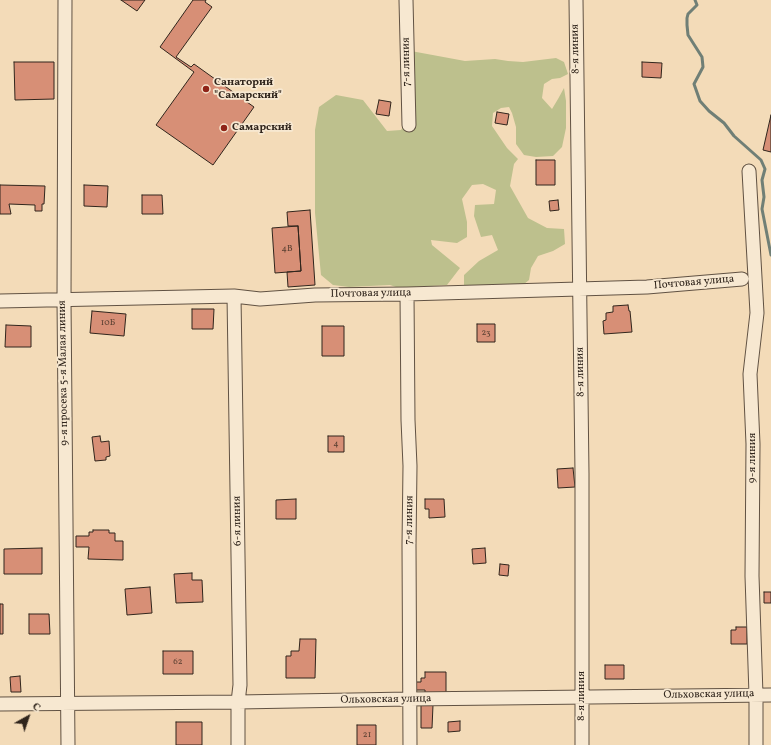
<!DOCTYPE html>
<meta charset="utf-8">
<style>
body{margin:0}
#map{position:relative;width:771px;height:745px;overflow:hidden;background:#f3dbb8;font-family:Vollkorn,serif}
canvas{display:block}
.north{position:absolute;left:8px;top:697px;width:40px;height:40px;-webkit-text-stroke:3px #f7e8d1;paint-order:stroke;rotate:40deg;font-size:11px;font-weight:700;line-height:16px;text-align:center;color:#30251c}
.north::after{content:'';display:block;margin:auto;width:14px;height:18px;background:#30251c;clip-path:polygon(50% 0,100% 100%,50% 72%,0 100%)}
</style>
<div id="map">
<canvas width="771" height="745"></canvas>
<div class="north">С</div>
</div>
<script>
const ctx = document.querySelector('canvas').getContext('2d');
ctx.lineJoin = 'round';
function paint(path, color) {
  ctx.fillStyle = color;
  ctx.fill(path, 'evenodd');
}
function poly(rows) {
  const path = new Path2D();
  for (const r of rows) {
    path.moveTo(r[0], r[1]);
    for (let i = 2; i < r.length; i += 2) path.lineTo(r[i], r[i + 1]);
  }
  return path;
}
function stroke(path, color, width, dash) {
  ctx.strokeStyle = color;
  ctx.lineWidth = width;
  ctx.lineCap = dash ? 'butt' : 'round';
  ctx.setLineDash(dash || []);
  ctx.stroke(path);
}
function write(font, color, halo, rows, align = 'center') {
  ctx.font = font + ' Vollkorn,serif';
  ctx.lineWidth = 3.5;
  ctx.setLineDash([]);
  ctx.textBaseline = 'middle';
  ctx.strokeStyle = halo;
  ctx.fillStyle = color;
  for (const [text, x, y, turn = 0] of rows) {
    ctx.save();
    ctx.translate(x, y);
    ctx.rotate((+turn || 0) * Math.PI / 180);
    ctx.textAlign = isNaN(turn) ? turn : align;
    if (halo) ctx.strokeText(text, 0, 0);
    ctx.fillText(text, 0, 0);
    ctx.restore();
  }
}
paint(poly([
 [411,51,465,61,495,59,508,61,523,62,556,58,564,62,568,74,560,78,552,79,544,84,542,98,552,109,558,99,564,88,566,101,566,128,562,147,553,156,536,157,524,155,516,144,516,127,512,113,509,107,501,108,493,113,492,126,507,148,518,159,514,164,510,186,528,218,547,228,564,229,565,244,553,251,538,256,531,268,529,280,518,289,464,289,464,275,479,261,498,250,492,235,481,237,474,216,475,205,494,204,496,190,483,184,472,185,462,199,467,222,467,237,457,243,431,240,432,245,460,268,447,285,399,288,390,285,349,287,333,285,321,275,315,213,315,130,319,107,336,95,363,100,387,131,401,130,410,116,402,92,400,64]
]), '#bdc08d');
stroke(poly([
 [695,0,697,5,688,14,687,18,687,25,688,35,702,57,703,67,694,84,700,101,709,111,724,123,734,136,761,160,765,169,762,180,764,197,762,209,771,255]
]), '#707f76', 3);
const building = poly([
 [121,0,145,0,137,11,121,0],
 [193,0,206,0,205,2,212,7,176,57,191,67,194,64,254,107,213,165,156,125,194,72,160,47,193,0],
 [14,62,54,62,54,99,15,100,14,62],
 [642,62,662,63,661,78,642,77,642,62],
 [379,100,391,102,389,116,376,114,379,100],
 [497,112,509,114,507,125,495,123,497,112],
 [771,115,771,152,763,150,771,115],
 [536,160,555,160,555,185,536,185,536,160],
 [0,185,45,186,44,204,42,204,42,211,35,211,35,205,9,204,11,214,0,214,0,185],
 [84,185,108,186,107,207,84,206,84,185],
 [142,195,162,195,163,214,142,214,142,195],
 [558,200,559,210,550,211,549,201,558,200],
 [310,210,315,285,288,287,287,272,301,271,298,226,288,226,287,212,310,210],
 [298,226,301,271,275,273,272,228,298,226],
 [628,305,629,311,630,311,632,332,604,334,603,321,606,320,606,313,613,312,613,306,628,305],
 [192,309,214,309,213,329,192,329,192,309],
 [92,311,126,314,124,336,90,333,92,311],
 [477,324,495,324,495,342,477,342,477,324],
 [6,325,31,326,31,347,5,347,6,325],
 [322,326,344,326,344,356,322,356,322,326],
 [100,436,101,442,109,441,110,456,106,457,106,460,95,461,92,437,100,436],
 [328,436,344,436,344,452,328,452,328,436],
 [573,468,575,487,558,488,557,469,573,468],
 [296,499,296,519,276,519,276,500,296,499],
 [425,499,444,499,445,517,429,518,429,509,425,509,425,499],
 [93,530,109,530,109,533,115,533,115,541,123,541,123,560,88,559,89,547,76,547,76,536,89,536,89,532,93,532,93,530],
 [42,548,42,574,4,574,4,549,42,548],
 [485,548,486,563,473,564,472,549,485,548],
 [500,564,509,565,508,576,499,575,500,564],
 [192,573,192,580,202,580,203,602,176,603,174,574,192,573],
 [150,587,152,613,127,615,125,589,150,587],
 [764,592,771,592,771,603,764,603,764,592],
 [0,604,3,604,3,634,0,634,0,604],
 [29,614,49,614,50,634,29,634,29,614],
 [736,627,747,627,747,644,731,644,731,630,736,630,736,627],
 [300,639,316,639,315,678,286,678,286,656,291,656,291,651,299,651,300,639],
 [163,651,193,651,193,674,163,674,163,651],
 [605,665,624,665,624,679,605,679,605,665],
 [425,672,446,672,446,696,425,696,425,690,414,690,414,682,421,682,421,678,425,678,425,672],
 [20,676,21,692,11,692,10,677,20,676],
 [421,705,433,705,432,728,421,728,421,705],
 [460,721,460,731,448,732,448,722,460,721],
 [176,722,202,722,202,745,176,745,176,722],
 [357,725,376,725,376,745,357,745,357,725]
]);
paint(building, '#d78f76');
stroke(building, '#30251c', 1);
const minor = poly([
 [65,0,64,300,68,745],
 [406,0,409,125],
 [576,0,582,473,582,745],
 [749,171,757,313,750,374,753,444,752,576,756,695,756,745],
 [407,294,408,420,410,466,409,545,410,745],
 [234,296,240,685,238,702,238,745],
 [0,301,234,296,260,299,315,295,407,294,647,287,742,279],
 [0,704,238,702,409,699,771,695]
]);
stroke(minor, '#615243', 15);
stroke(minor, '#f7e8d1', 13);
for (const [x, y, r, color] of [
 [206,89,4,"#8f2418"],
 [224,128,4,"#8f2418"]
]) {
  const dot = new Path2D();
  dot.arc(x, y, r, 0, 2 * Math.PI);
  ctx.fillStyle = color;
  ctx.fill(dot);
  stroke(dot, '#f7e8d1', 1.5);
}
write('9px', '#5a4032', null, [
 ["4В",287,249],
 ["10Б",108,323],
 ["23",486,333],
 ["4",336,444],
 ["62",178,662],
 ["21",367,735]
]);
write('11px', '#30251c', '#f7e8d1', [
 ["8-я линия",576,49,-91],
 ["7-я линия",407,62,-91],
 ["Почтовая улица",694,283,-5],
 ["Почтовая улица",371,294,-1],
 ["8-я линия",581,372,-91],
 ["9-я просека 5-я Малая линия",64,373,-91],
 ["9-я линия",753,458,-90],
 ["7-я линия",410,520,-89],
 ["6-я линия",238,521,-91],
 ["Ольховская улица",709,695,-1],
 ["8-я линия",582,696,-90],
 ["Ольховская улица",386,700,-1]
]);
write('bold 11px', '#30251c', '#f7e8d1', [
 ["Санаторий",214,83],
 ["\"Самарский\"",214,96],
 ["Самарский",232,128]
], 'left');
</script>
